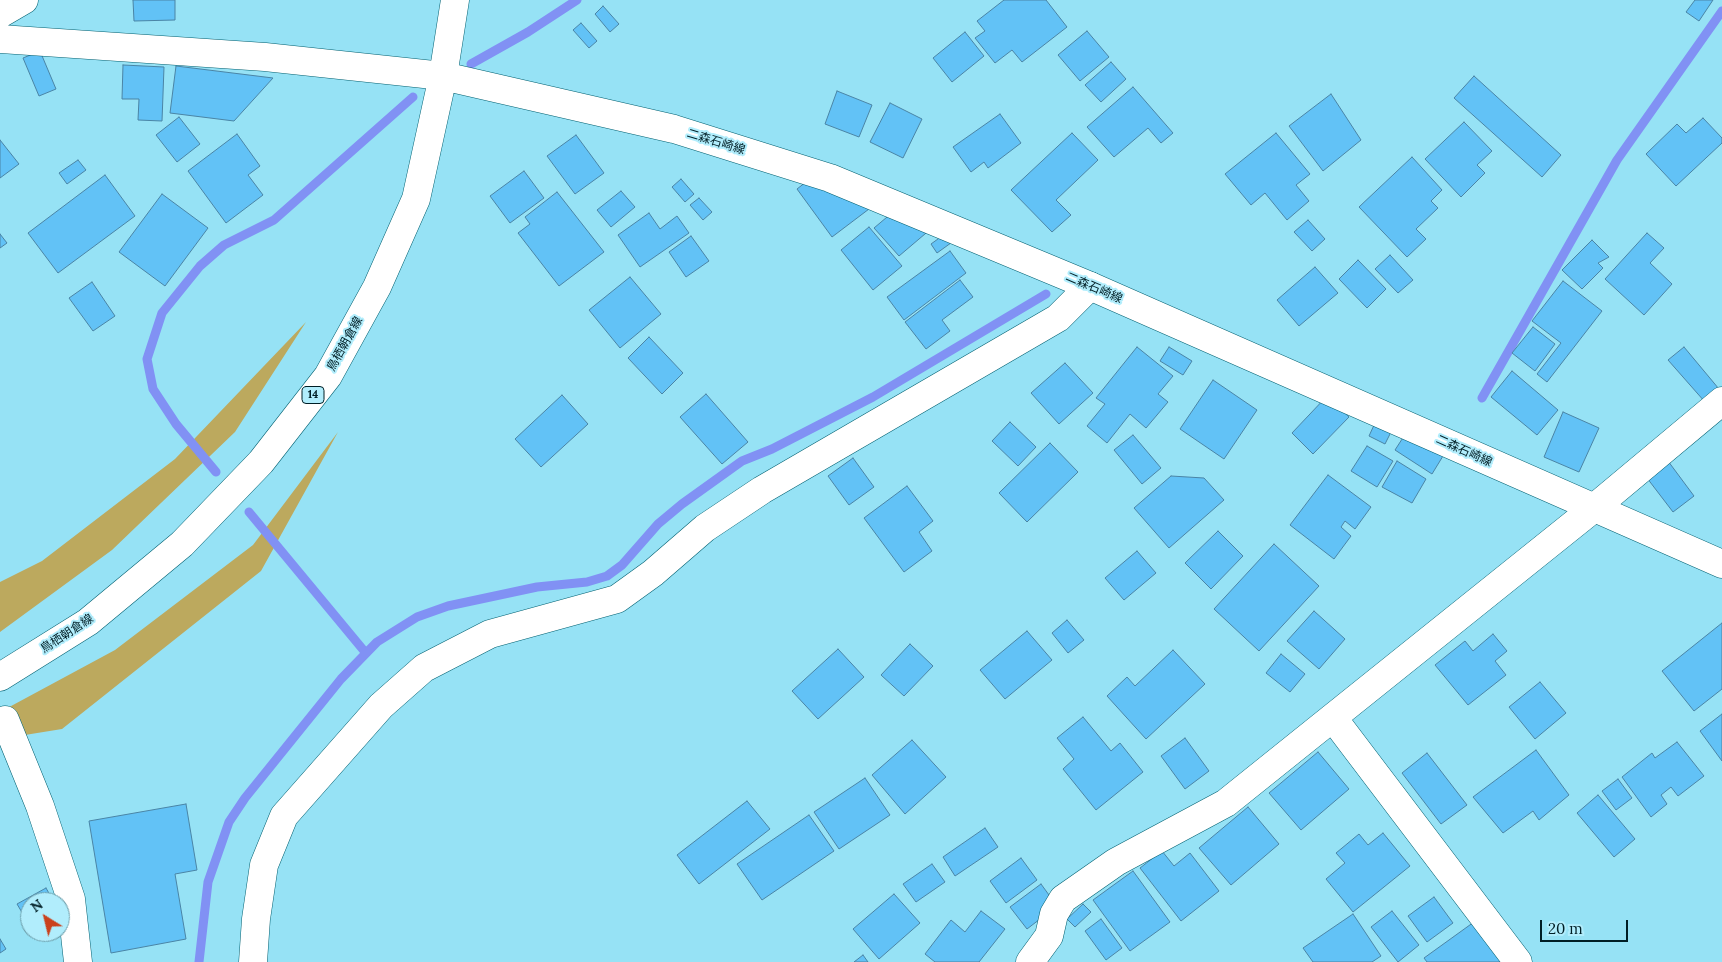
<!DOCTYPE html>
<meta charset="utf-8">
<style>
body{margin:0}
#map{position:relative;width:1722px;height:962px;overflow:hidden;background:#96e2f5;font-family:Lora,serif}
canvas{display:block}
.north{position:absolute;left:20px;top:892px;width:50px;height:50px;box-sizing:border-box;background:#b1edfc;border:1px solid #6a9aa6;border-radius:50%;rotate:324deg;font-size:14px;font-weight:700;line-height:20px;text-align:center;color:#001e25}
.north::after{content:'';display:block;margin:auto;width:18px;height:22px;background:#ca411c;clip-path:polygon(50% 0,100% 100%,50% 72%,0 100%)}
.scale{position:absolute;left:1540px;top:920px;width:88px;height:22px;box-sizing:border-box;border:2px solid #001e25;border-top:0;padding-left:6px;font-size:15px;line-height:18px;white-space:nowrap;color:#001e25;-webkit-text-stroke:4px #b1edfc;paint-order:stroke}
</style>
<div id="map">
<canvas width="1722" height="962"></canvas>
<div class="north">N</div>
<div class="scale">20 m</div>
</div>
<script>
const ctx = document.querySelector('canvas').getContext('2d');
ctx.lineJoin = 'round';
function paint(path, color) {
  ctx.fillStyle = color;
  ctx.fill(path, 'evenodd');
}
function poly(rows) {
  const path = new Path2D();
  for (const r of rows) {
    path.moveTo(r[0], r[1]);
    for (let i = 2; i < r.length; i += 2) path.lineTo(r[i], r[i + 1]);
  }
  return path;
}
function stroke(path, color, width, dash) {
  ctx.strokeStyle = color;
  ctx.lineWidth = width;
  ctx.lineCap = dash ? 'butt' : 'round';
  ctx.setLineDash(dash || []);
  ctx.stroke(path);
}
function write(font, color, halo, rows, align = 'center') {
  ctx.font = font + ' Lora,"Noto Sans JP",serif';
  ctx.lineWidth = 4;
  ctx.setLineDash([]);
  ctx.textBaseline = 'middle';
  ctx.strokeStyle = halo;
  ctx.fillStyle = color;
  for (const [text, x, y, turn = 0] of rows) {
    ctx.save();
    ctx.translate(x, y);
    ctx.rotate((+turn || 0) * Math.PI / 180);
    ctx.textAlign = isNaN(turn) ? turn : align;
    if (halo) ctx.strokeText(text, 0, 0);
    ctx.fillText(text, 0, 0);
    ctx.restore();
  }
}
paint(poly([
 [306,322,235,432,112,550,0,632,0,582,42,561,175,459],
 [338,432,261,571,62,729,0,739,0,712,115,650,253,545]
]), '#bca95e');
stroke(poly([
 [471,64,528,32,577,0],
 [1482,398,1617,160,1722,11],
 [216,472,176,424,153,389,147,359,162,313,200,266,224,245,274,220,413,97],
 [249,512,365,652],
 [199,962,208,882,229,822,245,798,341,679,377,642,417,617,448,606,537,587,587,582,607,576,622,565,658,524,682,504,742,461,772,449,873,397,1046,294]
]), '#8191f4', 9);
const building = poly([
 [133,0,175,0,175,20,134,21,133,0],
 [1004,0,1046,0,1067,27,1022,62,1012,50,995,63,975,38,985,31,977,21,1004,0],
 [1695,0,1713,0,1699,21,1686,12,1695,0],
 [603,6,619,24,610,32,595,14,603,6],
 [581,23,597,41,589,48,573,30,581,23],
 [1087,31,1109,57,1080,81,1058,55,1087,31],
 [965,32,984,56,952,82,933,58,965,32],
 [40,51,56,89,39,96,23,58,40,51],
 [1111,62,1126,79,1101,102,1085,85,1111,62],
 [123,65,164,67,162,121,138,120,139,99,122,99,123,65],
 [176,66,273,78,234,121,170,113,176,66],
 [1474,76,1561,155,1542,177,1454,98,1474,76],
 [1133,87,1173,133,1161,143,1148,128,1114,157,1087,127,1133,87],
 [837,91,872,105,859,137,825,124,837,91],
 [1331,94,1361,140,1323,171,1289,126,1331,94],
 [890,103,922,119,903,158,870,142,890,103],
 [1000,114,1021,143,988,168,984,162,971,172,953,147,1000,114],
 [179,117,200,144,177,162,156,135,179,117],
 [1703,118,1722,138,1722,143,1676,186,1646,154,1677,124,1686,133,1703,118],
 [1464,122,1492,151,1477,165,1485,173,1461,197,1425,159,1464,122],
 [1072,133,1098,160,1056,200,1071,215,1052,232,1011,190,1072,133],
 [1276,133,1310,174,1296,185,1309,201,1287,220,1265,193,1251,205,1225,174,1276,133],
 [237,134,260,166,248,175,263,195,226,223,188,171,237,134],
 [576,135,604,173,575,194,547,156,576,135],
 [0,140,19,164,0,178,0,140],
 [1412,157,1442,190,1431,201,1438,208,1416,229,1426,239,1407,257,1359,207,1412,157],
 [78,160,86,170,67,184,59,173,78,160],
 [524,171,544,198,510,223,490,196,524,171],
 [105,175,135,216,58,273,28,233,105,175],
 [681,179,694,194,685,202,672,187,681,179],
 [806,182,862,200,869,209,832,237,797,189,806,182],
 [621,191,635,207,611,227,597,210,621,191],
 [557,192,604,252,559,286,518,233,530,224,525,217,557,192],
 [162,194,208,228,165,286,119,252,162,194],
 [699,198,712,212,703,220,690,205,699,198],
 [893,212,932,228,899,256,874,228,893,212],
 [649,213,660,229,677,216,689,233,640,267,618,235,649,213],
 [1308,220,1325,239,1312,251,1294,232,1308,220],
 [869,227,902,266,873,290,841,250,869,227],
 [949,231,955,240,937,253,931,244,949,231],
 [1647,233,1664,248,1650,263,1672,284,1644,315,1605,279,1647,233],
 [0,234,7,243,0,248,0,234],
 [691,236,709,261,686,277,669,252,691,236],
 [1592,240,1609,257,1598,263,1603,268,1582,289,1562,270,1592,240],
 [950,251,966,273,904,320,887,297,950,251],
 [1390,255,1413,280,1398,293,1375,269,1390,255],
 [1358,260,1386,289,1367,308,1339,279,1358,260],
 [1315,267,1338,293,1299,326,1277,300,1315,267],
 [630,277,661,314,620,348,589,310,630,277],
 [960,280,973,297,942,320,950,331,926,349,905,322,960,280],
 [1563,281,1602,311,1547,382,1537,374,1561,343,1532,321,1563,281],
 [92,282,115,316,93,331,69,298,92,282],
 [1533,327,1555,344,1535,371,1512,353,1533,327],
 [649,337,683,373,662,394,628,358,649,337],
 [1137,347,1173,376,1158,394,1168,402,1146,428,1130,414,1107,443,1087,426,1105,404,1096,398,1137,347],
 [1169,347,1192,361,1183,375,1160,361,1169,347],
 [1684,347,1719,389,1705,402,1668,360,1684,347],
 [1065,363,1093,393,1059,424,1031,393,1065,363],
 [1512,371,1558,410,1537,435,1491,397,1512,371],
 [1213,380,1257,410,1224,459,1180,429,1213,380],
 [706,394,748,442,722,464,680,417,706,394],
 [562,395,588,424,541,467,515,439,562,395],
 [1327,396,1349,417,1313,454,1292,433,1327,396],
 [1563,412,1599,428,1579,472,1544,457,1563,412],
 [1010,422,1036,447,1018,466,992,441,1010,422],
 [1375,423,1392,430,1385,444,1369,436,1375,423],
 [1406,433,1443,456,1432,474,1395,450,1406,433],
 [1133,435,1161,468,1142,484,1114,450,1133,435],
 [1050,443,1078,472,1027,522,999,493,1050,443],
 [1367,446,1393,461,1377,487,1351,471,1367,446],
 [853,458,874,487,849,505,828,476,853,458],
 [1397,461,1426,479,1412,503,1382,487,1397,461],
 [1668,461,1694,496,1673,512,1647,478,1668,461],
 [1328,475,1371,507,1355,529,1345,521,1341,527,1351,536,1334,559,1290,525,1328,475],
 [1171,476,1204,478,1224,500,1169,548,1134,508,1171,476],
 [907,486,933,521,919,532,932,551,904,572,864,518,907,486],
 [1218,531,1243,556,1211,589,1185,563,1218,531],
 [1274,544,1319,586,1259,651,1214,609,1274,544],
 [1137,551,1156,573,1124,600,1105,578,1137,551],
 [1314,611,1345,639,1319,669,1287,641,1314,611],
 [1067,620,1084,640,1068,653,1052,633,1067,620],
 [1722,623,1722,689,1694,711,1662,671,1722,623],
 [1027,631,1052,660,1005,699,980,670,1027,631],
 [1493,634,1507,651,1495,661,1506,675,1468,705,1435,665,1465,641,1473,651,1493,634],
 [910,644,933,666,904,696,881,675,910,644],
 [838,649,864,677,818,719,792,691,838,649],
 [1173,650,1205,684,1146,739,1107,696,1127,677,1135,686,1173,650],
 [1281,654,1305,674,1290,692,1266,673,1281,654],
 [1540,682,1566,713,1535,739,1509,707,1540,682],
 [1722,714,1722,761,1700,731,1722,714],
 [1083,717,1111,751,1120,743,1143,772,1096,810,1063,769,1074,759,1057,738,1083,717],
 [1185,738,1209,771,1185,789,1161,756,1185,738],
 [912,740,946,777,905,814,872,775,912,740],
 [1677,742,1704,776,1678,796,1671,787,1661,795,1667,804,1651,817,1622,777,1652,753,1655,758,1677,742],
 [1536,750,1569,795,1539,820,1533,811,1503,833,1473,797,1536,750],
 [1318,752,1349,789,1301,830,1269,793,1318,752],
 [1427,753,1467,805,1441,824,1402,773,1427,753],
 [865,778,890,815,839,849,814,812,865,778],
 [1618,779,1632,798,1616,810,1602,791,1618,779],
 [1598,795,1635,839,1614,857,1577,813,1598,795],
 [747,801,770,829,699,884,677,855,747,801],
 [186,804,197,870,175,874,186,939,111,953,89,821,186,804],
 [1248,807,1279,844,1231,885,1199,848,1248,807],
 [809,815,834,851,762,900,737,864,809,815],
 [985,828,998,847,955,876,943,857,985,828],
 [1383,833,1410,866,1353,912,1326,879,1345,863,1336,853,1359,834,1368,845,1383,833],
 [1162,851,1174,866,1190,853,1219,891,1181,921,1140,868,1162,851],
 [1021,858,1037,880,1006,903,990,881,1021,858],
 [932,864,945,882,916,902,903,884,932,864],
 [1133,871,1170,922,1130,951,1093,900,1133,871],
 [1041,884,1057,906,1027,929,1010,907,1041,884],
 [46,888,54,902,30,902,30,926,17,904,46,888],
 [894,894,920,923,879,959,853,929,894,894],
 [1434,897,1453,923,1427,942,1408,916,1434,897],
 [1083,904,1091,912,1075,927,1067,919,1083,904],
 [981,911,1005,929,979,962,935,962,925,954,951,920,965,932,981,911],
 [1392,911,1419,945,1398,962,1371,927,1392,911],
 [1353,914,1381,956,1372,962,1313,962,1303,948,1353,914],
 [1101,919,1122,948,1106,960,1085,931,1101,919],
 [1474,922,1504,962,1427,962,1424,958,1474,922],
 [0,939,6,949,0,953,0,939],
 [863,955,868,962,854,962,863,955]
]);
paint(building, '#62c2f6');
stroke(building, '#4a84a5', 1);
const minor = poly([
 [0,14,24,0],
 [0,39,265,57,443,76],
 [1333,718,1518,962],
 [5,720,40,806,71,899,78,962],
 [253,962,256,919,264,865,284,816,381,706,424,668,490,634,617,599,653,573,705,528,762,490,1058,318,1090,286],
 [1030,962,1049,936,1054,914,1063,899,1116,862,1226,803,1594,508,1722,401]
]);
const major = poly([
 [443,76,674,129,830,178,1090,286,1722,564],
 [0,677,88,622,182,544,261,462,328,376,377,287,416,199,443,76,455,0]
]);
stroke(minor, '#016071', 29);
stroke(major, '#016071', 29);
stroke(minor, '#fff', 28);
stroke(major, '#fff', 28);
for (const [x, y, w] of [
 [313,395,22]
]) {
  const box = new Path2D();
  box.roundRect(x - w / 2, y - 8.5, w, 17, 4);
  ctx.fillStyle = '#b1edfc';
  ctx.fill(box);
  stroke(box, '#001e25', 1);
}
write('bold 11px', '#001e25', null, [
 ["14",313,395]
]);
write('12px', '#001e25', '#b1edfc', [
 ["二森石崎線",716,142,17],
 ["二森石崎線",1094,288,23],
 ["鳥栖朝倉線",345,344,-61],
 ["二森石崎線",1464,451,24],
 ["鳥栖朝倉線",67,634,-33]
]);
</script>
